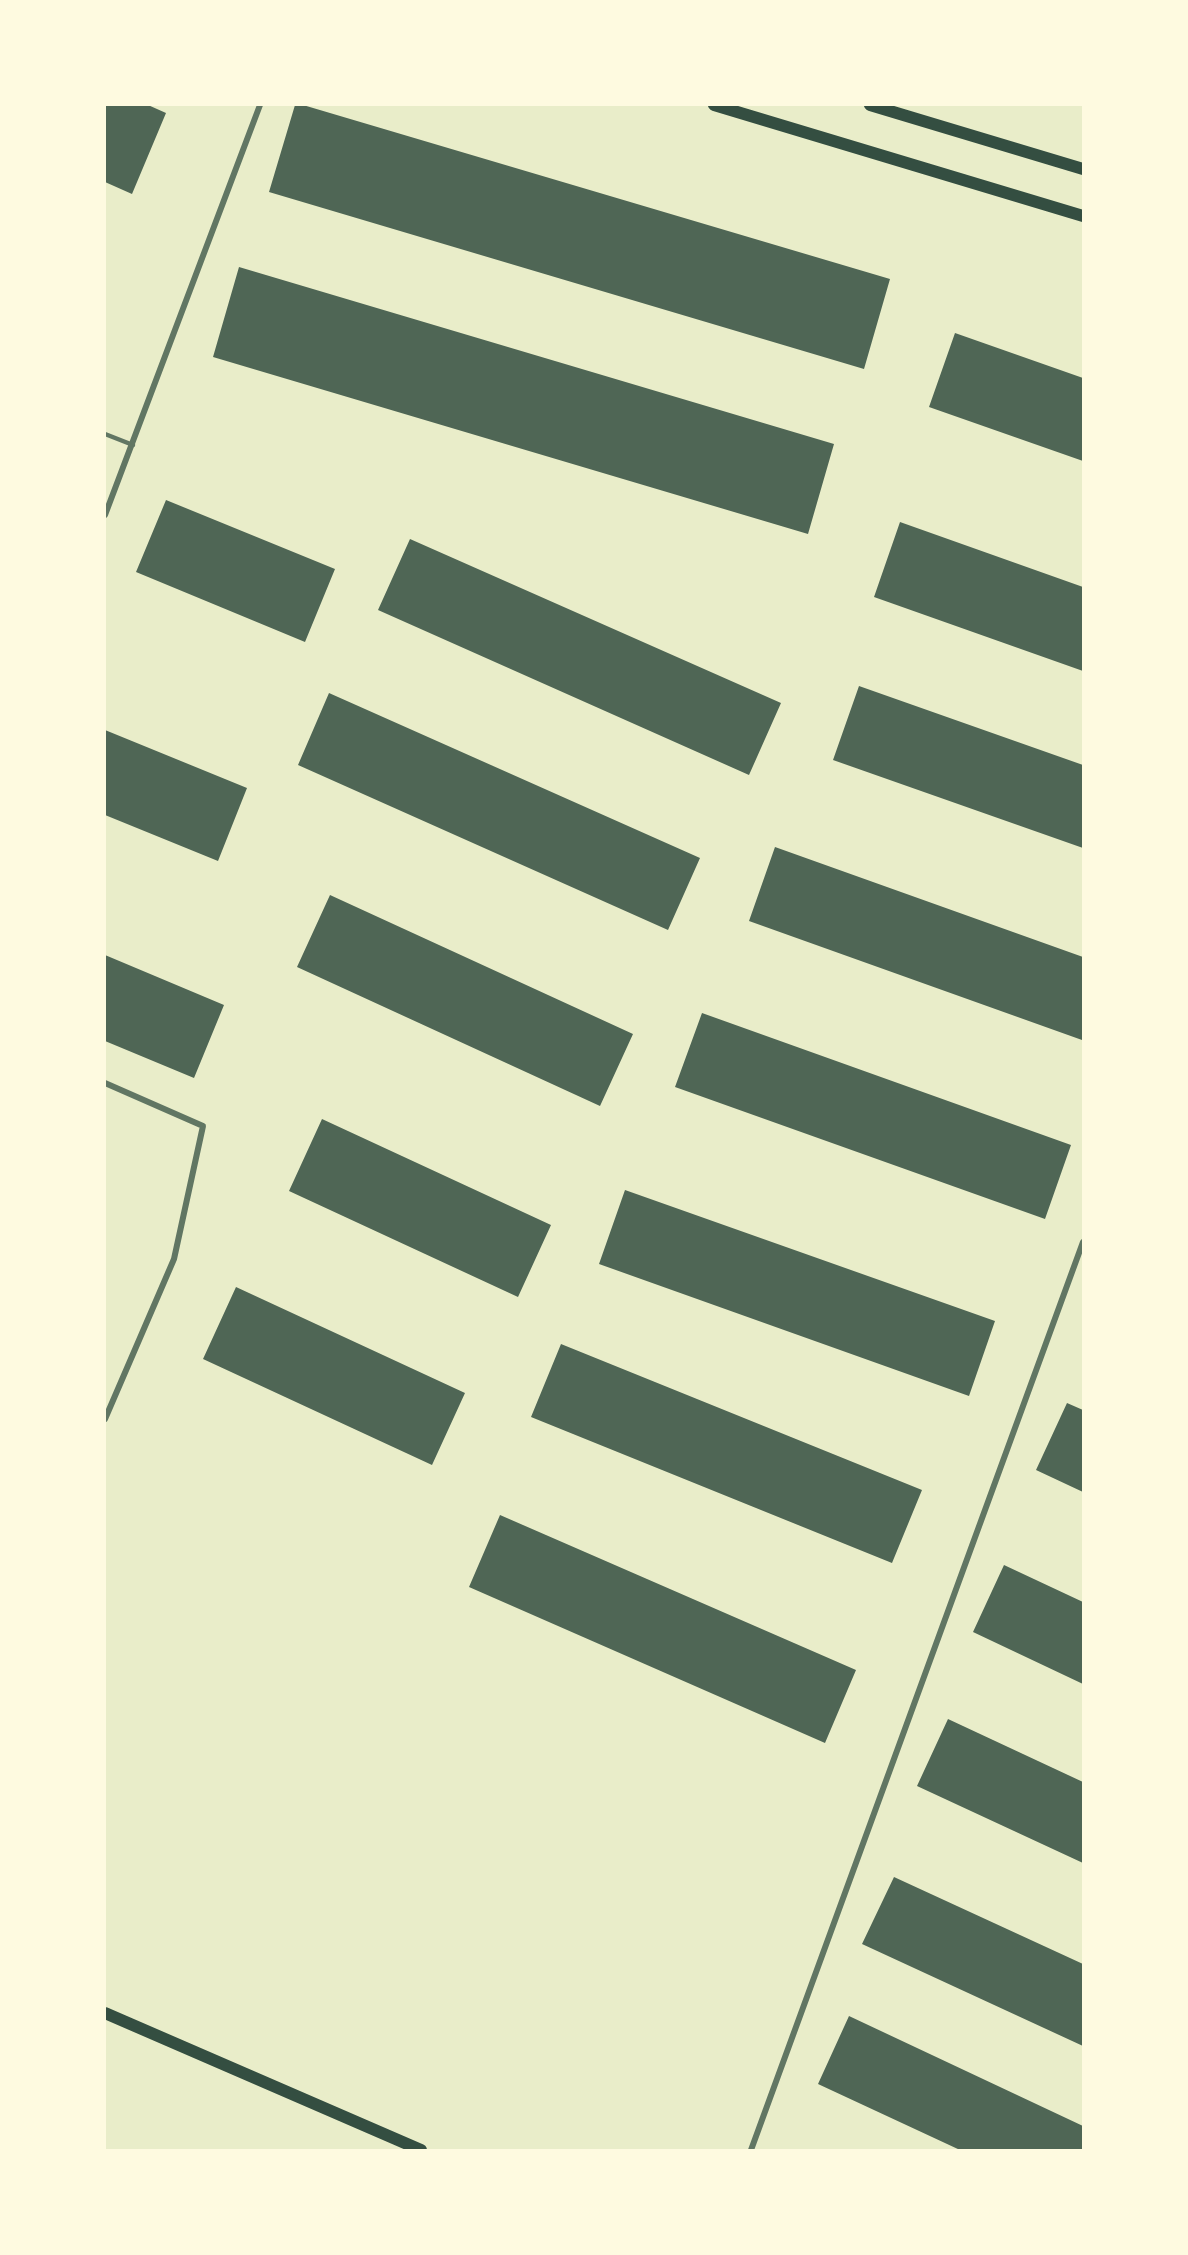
<!DOCTYPE html>
<style>
body{margin:0}
#map{position:relative;width:1188px;height:2255px;overflow:hidden;background:#e9edc9;font-family:Karla,sans-serif}
canvas{display:block}
.frame{position:absolute;inset:0;border:106px solid #fefae0;pointer-events:none}
</style>
<div id="map">
<canvas width="1188" height="2255"></canvas>
<div class="frame"></div>
</div>
<script>
const ctx = document.querySelector('canvas').getContext('2d');
ctx.lineJoin = 'round';
function paint(path, color) {
  ctx.fillStyle = color;
  ctx.fill(path, 'evenodd');
}
function poly(rows) {
  const path = new Path2D();
  for (const r of rows) {
    path.moveTo(r[0], r[1]);
    for (let i = 2; i < r.length; i += 2) path.lineTo(r[i], r[i + 1]);
  }
  return path;
}
function stroke(path, color, width, dash) {
  ctx.strokeStyle = color;
  ctx.lineWidth = width;
  ctx.lineCap = dash ? 'butt' : 'round';
  ctx.setLineDash(dash || []);
  ctx.stroke(path);
}
paint(poly([
 [105,105,148,105,166,113,132,194,105,182],
 [295,105,303,105,890,279,864,369,269,192],
 [239,267,834,444,808,534,213,357],
 [955,333,1083,378,1083,461,929,407],
 [166,500,335,569,305,642,136,572],
 [900,522,1083,587,1083,671,874,597],
 [410,539,781,703,749,775,378,610],
 [859,686,1083,765,1083,848,833,760],
 [329,693,700,858,668,930,298,765],
 [105,730,247,788,218,861,105,815],
 [775,847,1083,957,1082,1040,749,921],
 [330,895,633,1034,600,1106,297,967],
 [105,955,224,1005,194,1078,105,1041],
 [702,1013,1071,1145,1045,1219,675,1087],
 [322,1119,551,1225,518,1297,289,1191],
 [625,1190,995,1321,969,1396,599,1264],
 [236,1287,465,1393,432,1465,203,1359],
 [561,1344,922,1490,892,1563,531,1417],
 [1067,1403,1083,1410,1083,1492,1036,1470],
 [500,1515,856,1670,825,1743,469,1587],
 [1004,1565,1083,1602,1083,1684,973,1632],
 [948,1719,1083,1782,1083,1863,917,1786],
 [894,1877,1083,1964,1083,2046,862,1944],
 [849,2016,1083,2126,1083,2150,960,2150,818,2084]
]), '#4f6655');
stroke(poly([
 [105,434,133,445]
]), '#617663', 4.5);
stroke(poly([
 [105,515,260,105],
 [105,1083,203,1126,174,1259,105,1419],
 [751,2150,1083,1242]
]), '#617663', 6);
stroke(poly([
 [714,105,1083,216],
 [870,105,1083,169],
 [105,2013,421,2150]
]), '#344e41', 12);
</script>
